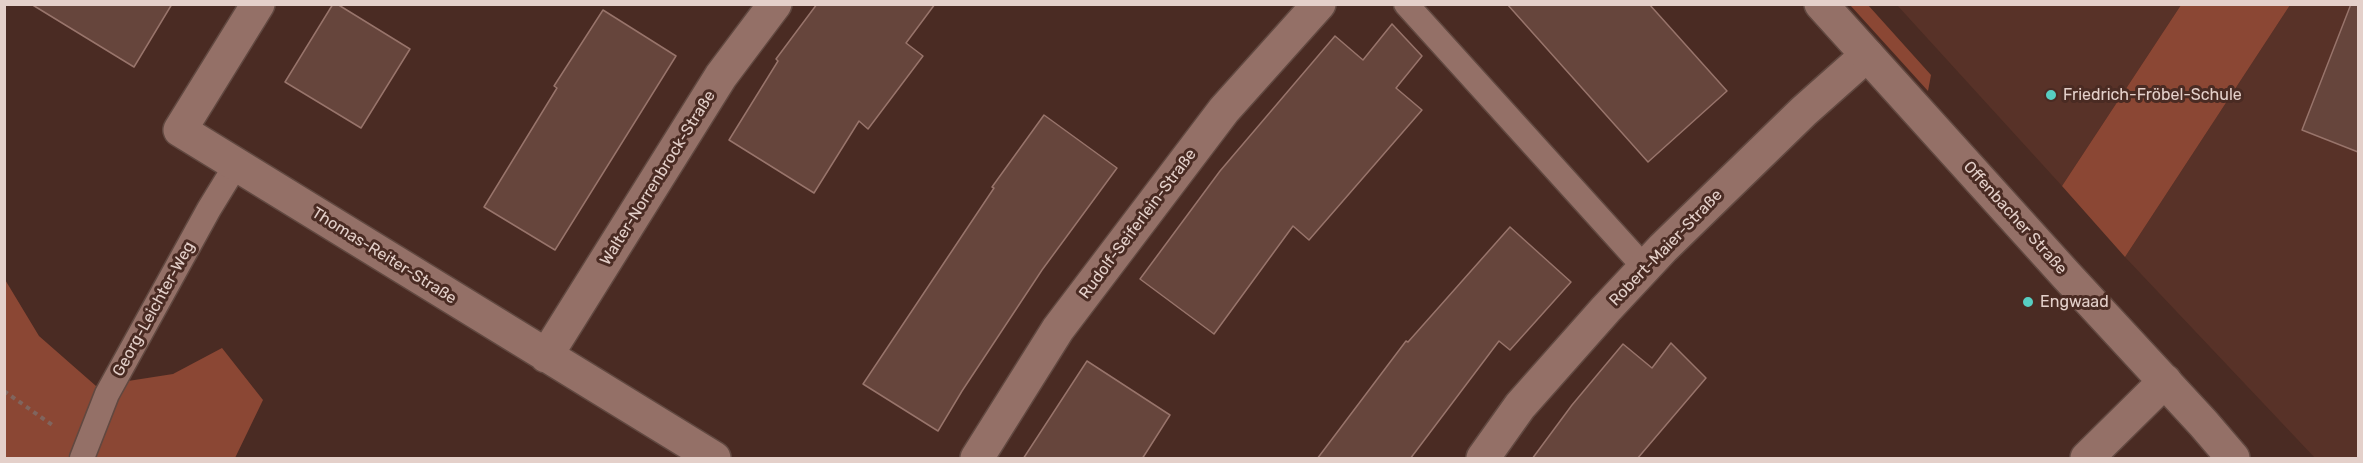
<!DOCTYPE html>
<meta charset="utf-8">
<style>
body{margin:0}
#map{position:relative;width:2363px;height:463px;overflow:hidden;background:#4a2b23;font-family:Rubik,sans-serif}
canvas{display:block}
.frame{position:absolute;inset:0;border:6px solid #e4d0ca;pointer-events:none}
</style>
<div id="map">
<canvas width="2363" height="463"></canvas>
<div class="frame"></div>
</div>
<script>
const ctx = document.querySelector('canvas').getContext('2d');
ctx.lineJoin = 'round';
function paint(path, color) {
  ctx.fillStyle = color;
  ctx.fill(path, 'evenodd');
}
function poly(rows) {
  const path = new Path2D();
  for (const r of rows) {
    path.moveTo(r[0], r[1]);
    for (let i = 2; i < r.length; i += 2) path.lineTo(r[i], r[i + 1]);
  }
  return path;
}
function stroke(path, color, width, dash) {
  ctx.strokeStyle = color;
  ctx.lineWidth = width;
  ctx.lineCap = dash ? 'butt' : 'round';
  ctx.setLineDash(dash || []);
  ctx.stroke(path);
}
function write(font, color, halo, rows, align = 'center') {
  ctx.font = font + ' Rubik,sans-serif';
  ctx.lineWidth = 6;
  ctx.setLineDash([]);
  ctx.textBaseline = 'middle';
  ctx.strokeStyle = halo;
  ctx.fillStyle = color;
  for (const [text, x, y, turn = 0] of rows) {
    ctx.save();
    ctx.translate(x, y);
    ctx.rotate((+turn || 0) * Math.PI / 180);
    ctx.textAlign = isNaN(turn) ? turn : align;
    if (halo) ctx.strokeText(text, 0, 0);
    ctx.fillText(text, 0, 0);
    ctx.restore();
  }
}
paint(poly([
 [1897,5,2181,5,2062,186],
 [2290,5,2358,5,2358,458,2315,458,2125,257]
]), '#583228');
paint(poly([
 [1850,5,1868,5,1931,75,1928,91],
 [2181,5,2290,5,2125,257,2062,186],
 [4,278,39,336,96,386,173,374,222,348,263,400,235,458,5,458]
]), '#8b4734');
const building = poly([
 [31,4,172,4,134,67,31,4],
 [333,4,337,4,410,49,361,128,285,82,333,4],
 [817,4,935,4,906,43,923,56,868,129,859,121,814,193,729,140,778,61,776,59,817,4],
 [1507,4,1649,4,1727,91,1648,162,1507,4],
 [2351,4,2358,4,2358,152,2302,130,2351,4],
 [603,10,676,56,555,250,484,207,557,88,554,86,603,10],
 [1392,24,1422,56,1396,88,1422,110,1309,240,1293,226,1214,334,1140,279,1220,171,1335,36,1363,60,1392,24],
 [1044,115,1117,168,1042,270,962,391,938,431,863,384,994,188,992,187,1044,115],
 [1510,227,1571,282,1510,350,1499,341,1410,459,1317,459,1406,341,1408,342,1510,227],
 [1671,343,1706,378,1637,459,1532,459,1572,405,1623,344,1652,368,1671,343],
 [1087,361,1170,415,1142,459,1023,459,1087,361]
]);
paint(building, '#66453c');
stroke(building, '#98746b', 1.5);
const lane = poly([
 [1406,4,1645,268],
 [82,458,107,394,209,209,236,165]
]);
const street = poly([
 [258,4,180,130,714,458],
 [546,356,721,76,775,4],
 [977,458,1058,329,1224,110,1319,4],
 [1483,458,1520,406,1606,309,1663,248,1804,111,1867,55],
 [2087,458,2165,381]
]);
const secondary = poly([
 [1821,4,2066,275,2203,423,2233,458]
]);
stroke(lane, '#614840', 27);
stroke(street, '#614840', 36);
stroke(secondary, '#614840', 36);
stroke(poly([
 [4,391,55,427]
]), '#80655e', 4, [4.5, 4.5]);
stroke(lane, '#947067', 24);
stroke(street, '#947067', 33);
stroke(secondary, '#947067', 33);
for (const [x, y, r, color] of [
 [2051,95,6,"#57cec2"],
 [2028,302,6,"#57cec2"]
]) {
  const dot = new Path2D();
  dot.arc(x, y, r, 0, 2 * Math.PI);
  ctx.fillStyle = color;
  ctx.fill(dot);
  stroke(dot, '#4a2b23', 2);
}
write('16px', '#e4d0ca', '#4a2b23', [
 ["Friedrich-Fröbel-Schule",2063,95],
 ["Engwaad",2040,302]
], 'left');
write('16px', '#e4d0ca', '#4a2b23', [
 ["Walter-Norrenbrock-Straße",658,178,-58],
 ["Offenbacher Straße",2015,218,48],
 ["Rudolf-Seiferlein-Straße",1138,224,-53],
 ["Robert-Maier-Straße",1666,248,-46],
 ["Thomas-Reiter-Straße",384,256,32],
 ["Georg-Leichter-Weg",154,309,-61]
]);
</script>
